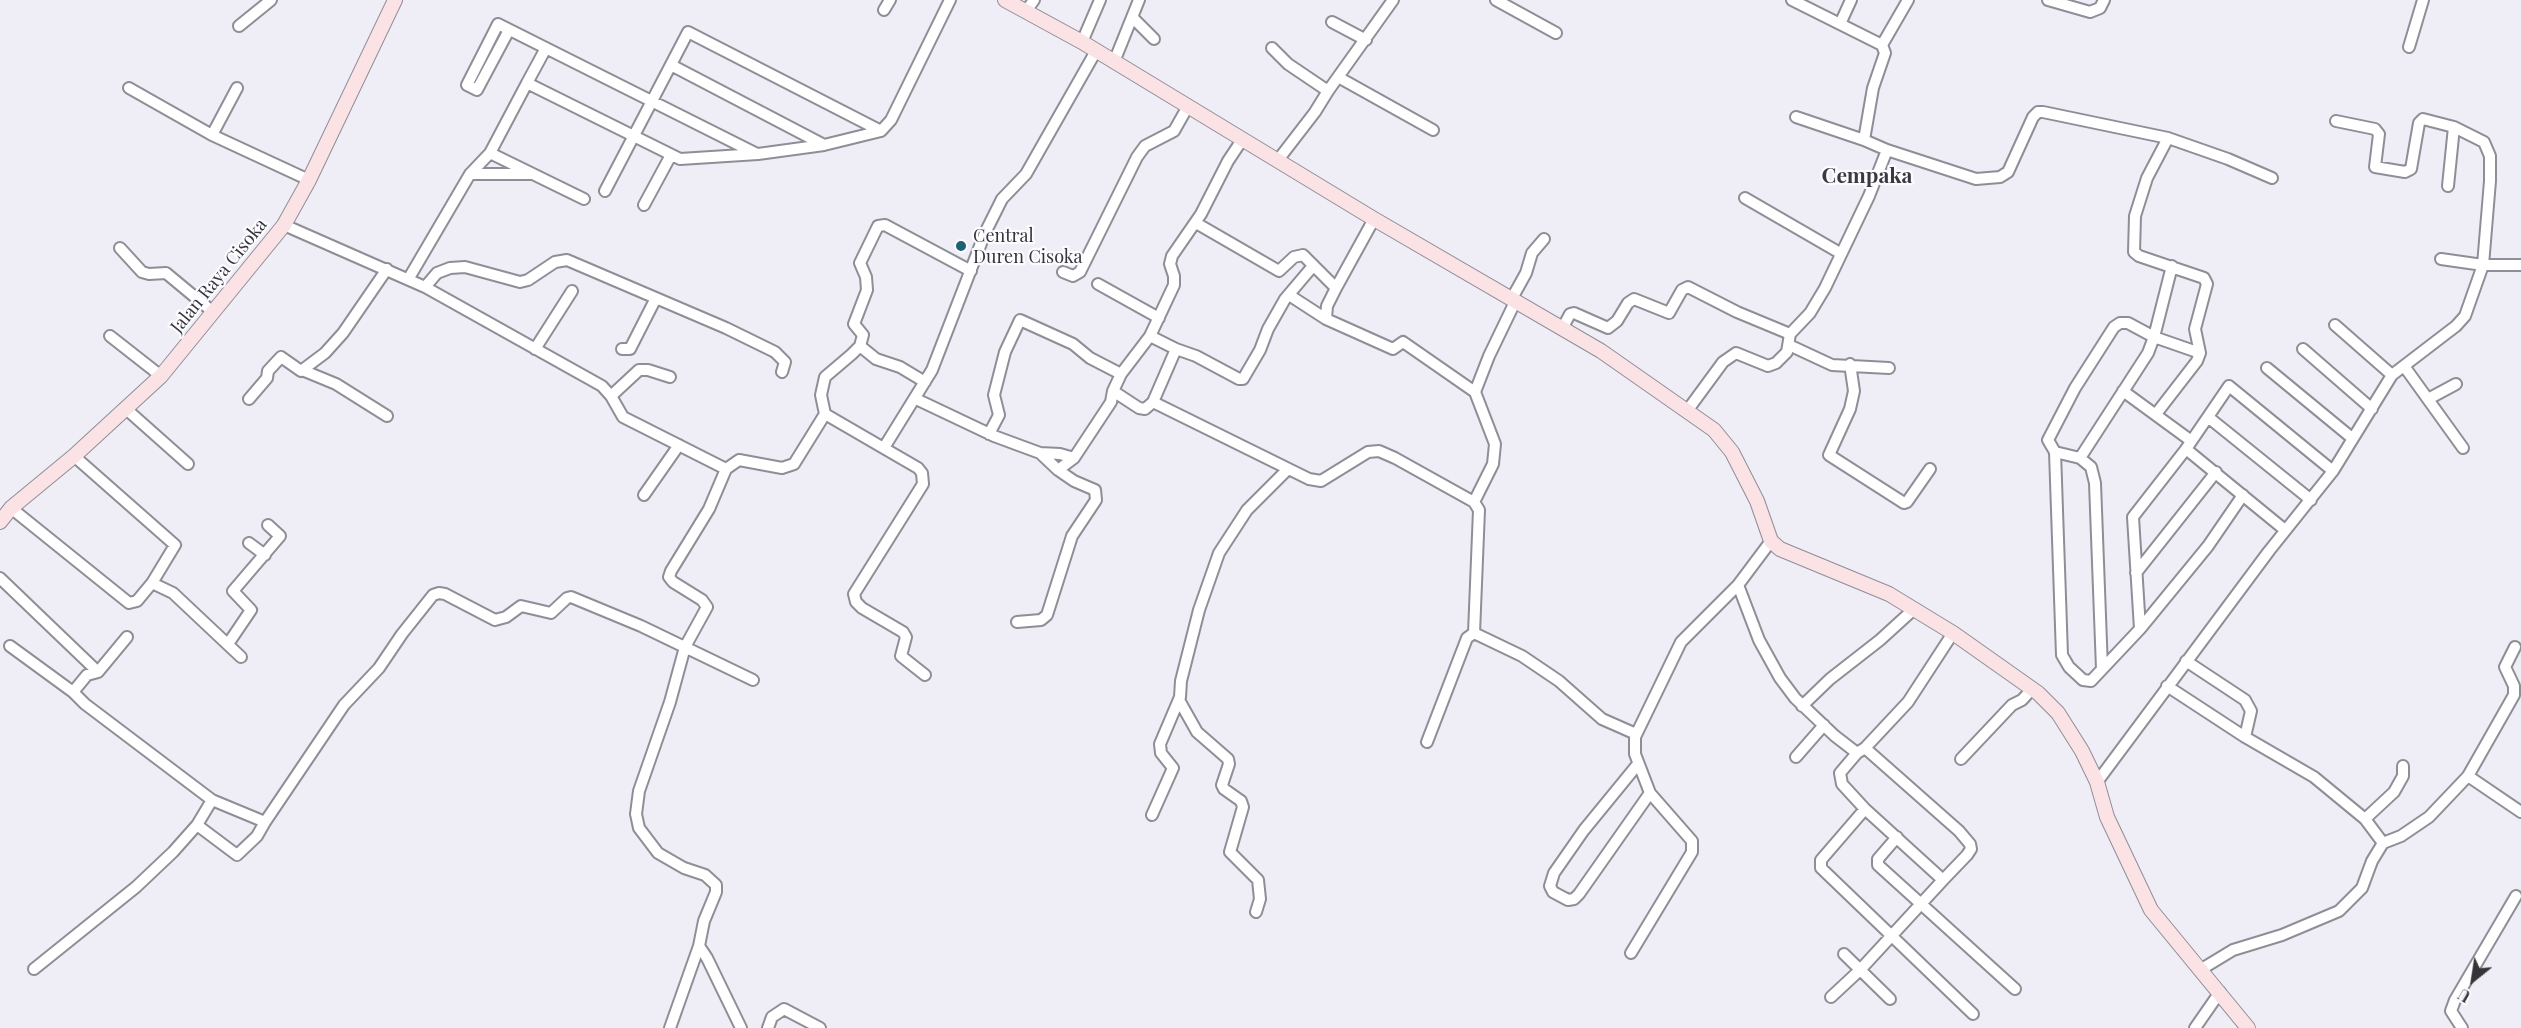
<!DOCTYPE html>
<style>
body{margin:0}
#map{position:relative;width:2521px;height:1028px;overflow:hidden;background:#efedf6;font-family:"Playfair Display",serif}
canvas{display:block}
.north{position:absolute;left:2443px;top:950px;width:60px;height:60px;-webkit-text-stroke:4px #fcfbff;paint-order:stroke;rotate:210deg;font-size:16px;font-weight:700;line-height:24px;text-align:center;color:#353438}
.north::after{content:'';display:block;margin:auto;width:21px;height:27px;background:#353438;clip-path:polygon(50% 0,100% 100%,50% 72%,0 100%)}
</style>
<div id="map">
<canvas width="2521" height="1028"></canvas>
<div class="north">U</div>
</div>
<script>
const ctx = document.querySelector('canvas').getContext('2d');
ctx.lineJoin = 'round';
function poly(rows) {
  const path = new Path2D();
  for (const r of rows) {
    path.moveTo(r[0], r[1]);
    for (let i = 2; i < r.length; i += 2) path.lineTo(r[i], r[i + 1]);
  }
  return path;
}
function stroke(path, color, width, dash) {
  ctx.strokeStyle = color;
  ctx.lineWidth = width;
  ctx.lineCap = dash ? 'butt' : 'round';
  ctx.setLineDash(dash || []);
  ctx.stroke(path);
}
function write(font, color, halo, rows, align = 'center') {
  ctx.font = font + ' "Playfair Display",serif';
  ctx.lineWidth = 4.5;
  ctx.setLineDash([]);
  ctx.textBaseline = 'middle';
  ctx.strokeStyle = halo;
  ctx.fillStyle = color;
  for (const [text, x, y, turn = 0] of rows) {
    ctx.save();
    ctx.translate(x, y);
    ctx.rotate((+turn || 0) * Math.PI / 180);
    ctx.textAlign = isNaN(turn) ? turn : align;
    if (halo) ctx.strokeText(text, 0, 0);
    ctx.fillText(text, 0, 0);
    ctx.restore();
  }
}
const street = poly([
 [1496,0,1556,33],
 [1792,0,1882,45,1885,53,1873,88,1864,140,1887,150,1976,179,2000,177,2008,172,2033,117,2038,112,2043,112,2168,138,2228,159,2272,178],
 [2048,0,2090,12,2100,8,2104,0],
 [884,10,890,0],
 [1026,11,1034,0],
 [1133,18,1154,39],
 [1332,22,1366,40],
 [1840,24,1851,0],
 [239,26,271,0],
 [509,30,477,90,467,85,498,24,757,154],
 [1082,42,1100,0],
 [1882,45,1908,0],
 [2409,47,2423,0],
 [1272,48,1288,64,1328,91],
 [1114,62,1139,0],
 [671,65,824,145],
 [1338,77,1433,130],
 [527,83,546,48],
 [129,88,212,135],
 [237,88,212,135,309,180],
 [1796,117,1864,140],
 [2336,121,2375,129,2379,134,2375,167,2405,172,2411,169,2419,123,2423,119,2454,127,2484,142,2490,156,2490,181,2483,265,2441,259],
 [490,153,584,199],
 [1278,160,1315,112,1328,91,1393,0],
 [470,174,530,174],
 [2448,186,2454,127],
 [605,191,688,32,881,131],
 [1745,198,1840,253],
 [644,205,671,155],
 [1374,219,1336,288,1327,306,1326,319,1393,349,1403,342,1475,392],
 [1196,223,1279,271,1294,257,1303,255,1336,288],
 [284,225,425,287,602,386,611,396,623,417,726,469,709,509,671,571,669,577,673,582,702,600,707,607,685,647,670,702,639,791,636,814,639,828,658,853,684,868,705,875,716,885,716,892,704,921,699,946,670,1028],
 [120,248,142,272,149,274,166,273,213,312],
 [2172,266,2154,337,2200,353],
 [1063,272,1073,276,1080,272,1137,157,1145,146,1174,131,1187,108],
 [409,278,470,174,490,153,527,83,680,159,758,154,824,145,881,131,891,120,950,0],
 [1098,284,1159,318],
 [425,287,437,273,450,268,465,267,520,282,528,280,555,262,567,260,726,328,775,352,785,362,782,372],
 [1289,295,1326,319],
 [1511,300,1526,273,1532,253,1544,239],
 [2335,325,2392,375],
 [1562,329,1570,314,1574,313,1608,328,1617,321,1628,303,1634,299,1669,313,1682,290,1688,287,1737,312,1790,334],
 [110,336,161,376],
 [1150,336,1174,285,1174,276,1170,264,1172,256,1201,214,1228,161,1242,140],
 [1789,345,1832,365,1889,368],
 [860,346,876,359,900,367,925,382],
 [535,349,572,291],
 [622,349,630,349,656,298],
 [2303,349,2372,409],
 [1850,364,1854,391,1850,409,1829,455,1904,503,1907,502,1930,469],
 [2404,366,2463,448],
 [2267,368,2352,438],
 [302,370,336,384,387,416],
 [1113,391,1121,374,1150,336,1176,349],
 [2123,391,2190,440],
 [611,396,639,370,648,370,670,377],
 [2430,398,2456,384],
 [249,399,267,378,268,371,281,357,301,371,325,353,343,333,387,269],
 [916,399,994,436,1040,453,1058,470],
 [1153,402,1176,349,1196,356,1239,379,1243,379,1260,350,1268,329,1285,299,1313,266],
 [125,408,188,464],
 [1687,411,1723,362,1736,353,1768,366,1776,363,1787,352,1790,334,1810,313,1825,288,1869,196,1887,150],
 [825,414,821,395,825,377,852,354,860,346,863,335,854,324,867,290,866,277,860,263,878,226,885,225,971,271],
 [2156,414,2197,361,2200,353,2195,329,2207,284,2204,278,2139,256,2134,252,2135,216,2147,178,2168,138],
 [2208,417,2311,500],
 [989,434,999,415,994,395,1005,352,1020,320,1073,344,1090,358,1121,374],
 [885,446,932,370,985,233,1002,199,1026,174,1096,51],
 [2186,449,2285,530],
 [2055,452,2062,655,2069,667,2083,680,2091,681,2140,629,2208,546,2243,495],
 [1040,453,1060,454,1074,458],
 [74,456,175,545,152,583],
 [2080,458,2148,353,2154,337,2128,323,2120,323,2114,327,2075,388,2048,440,2055,452,2080,458,2091,467,2095,483,2102,669],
 [726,469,739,460,782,468,794,464,825,414,918,468,922,473,923,484,854,594,856,602,862,608,903,632,906,637,901,656,925,675],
 [644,495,679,445],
 [1474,502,1493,464,1495,444,1475,392,1489,356,1515,302],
 [11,508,129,603,137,601,152,583,173,593,241,657],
 [1771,541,1738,585,1759,640,1780,678,1795,698,1835,736,1857,753],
 [249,543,265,555],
 [2136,573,2216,472],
 [0,578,98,672,87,675,73,692,85,704,212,800,265,822,344,705,379,668,402,634,433,595,439,593,445,594,495,620,506,617,521,606,551,613,567,598,571,597,641,626,753,680],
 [1017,622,1041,620,1047,615,1072,536,1096,500,1095,490,1074,481,1058,470,1074,458,1111,402,1113,391,1139,408,1145,409,1153,402,1309,479,1321,481,1368,452,1379,451,1395,458,1474,502,1479,510,1474,633,1522,656,1559,681,1602,719,1636,734],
 [2140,629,2133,517,2186,449,2229,386,2333,471],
 [228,644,251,610,233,591,280,536,268,525],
 [10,646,73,692],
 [2186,661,2245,700,2251,711,2245,737],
 [98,672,127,637],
 [2167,686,2245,737,2314,777,2365,819,2383,843],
 [1179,700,1197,732,1228,759,1229,764,1222,785,1224,789,1241,801,1243,807,1230,852,1258,880,1260,899,1256,912],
 [1802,706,1830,679,1880,640,1914,609],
 [1427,742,1467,638,1474,633],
 [1865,748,1959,831,1970,844,1971,849,1967,855,1943,880,1865,809,1842,784,1840,773,1857,753,1865,748],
 [1865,748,1908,702,1953,633],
 [1796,757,1824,725],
 [1961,759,2012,705,2022,700,2032,689],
 [1638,764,1584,830,1554,873,1550,886,1553,892,1568,900,1574,899,1579,894,1650,793],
 [2468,776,2514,695,2514,686,2505,667,2515,647],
 [2097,782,2269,551,2333,471,2392,375,2456,326,2465,316,2483,265,2521,265],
 [1865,809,1821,860,1821,868,1973,1014],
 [1152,815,1173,768,1161,753,1160,744,1180,697,1181,681,1199,610,1219,553,1247,510,1288,469],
 [2365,819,2394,792,2403,776,2403,766],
 [197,825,237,855,257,836,265,822],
 [1897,837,1878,859,1878,865,2015,989],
 [699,946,707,958,741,1028],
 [1631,953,1692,852,1692,841,1650,793,1635,754,1635,737,1681,642,1738,585],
 [1844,954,1890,999],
 [34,969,136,887,173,852,197,825,212,800],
 [2200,970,2233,950,2282,935,2339,911,2362,888,2372,861,2383,843,2401,836,2429,817,2468,776,2521,812],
 [1831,997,1860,970,1943,880],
 [768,1028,772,1017,784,1009,820,1028],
 [2195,1028,2220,992],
 [2462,1028,2451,1011,2455,1000,2516,896]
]);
const secondary = poly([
 [1005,0,1082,42,1374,219,1601,351,1714,430,1732,452,1757,501,1771,541,1780,549,1889,594,1953,633,2038,693,2058,713,2082,751,2097,782,2107,817,2151,910,2248,1028],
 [0,522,11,508,74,456,161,376,284,225,309,180,395,0]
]);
stroke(street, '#8f8e96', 14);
stroke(secondary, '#8f8e96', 16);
stroke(street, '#fff', 10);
stroke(secondary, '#fae2e5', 14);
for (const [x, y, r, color] of [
 [961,246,6,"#1e6074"]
]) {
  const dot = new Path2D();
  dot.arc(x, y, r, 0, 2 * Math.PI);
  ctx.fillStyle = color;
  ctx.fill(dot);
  stroke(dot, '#fcfbff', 2);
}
write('18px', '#353438', '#fcfbff', [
 ["Central",973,236],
 ["Duren Cisoka",973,257]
], 'left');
write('18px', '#353438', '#fcfbff', [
 ["Jalan Raya Cisoka",219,276,-51]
]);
write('bold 21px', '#3a3940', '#fcfbff', [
 ["Cempaka",1867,176]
]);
</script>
